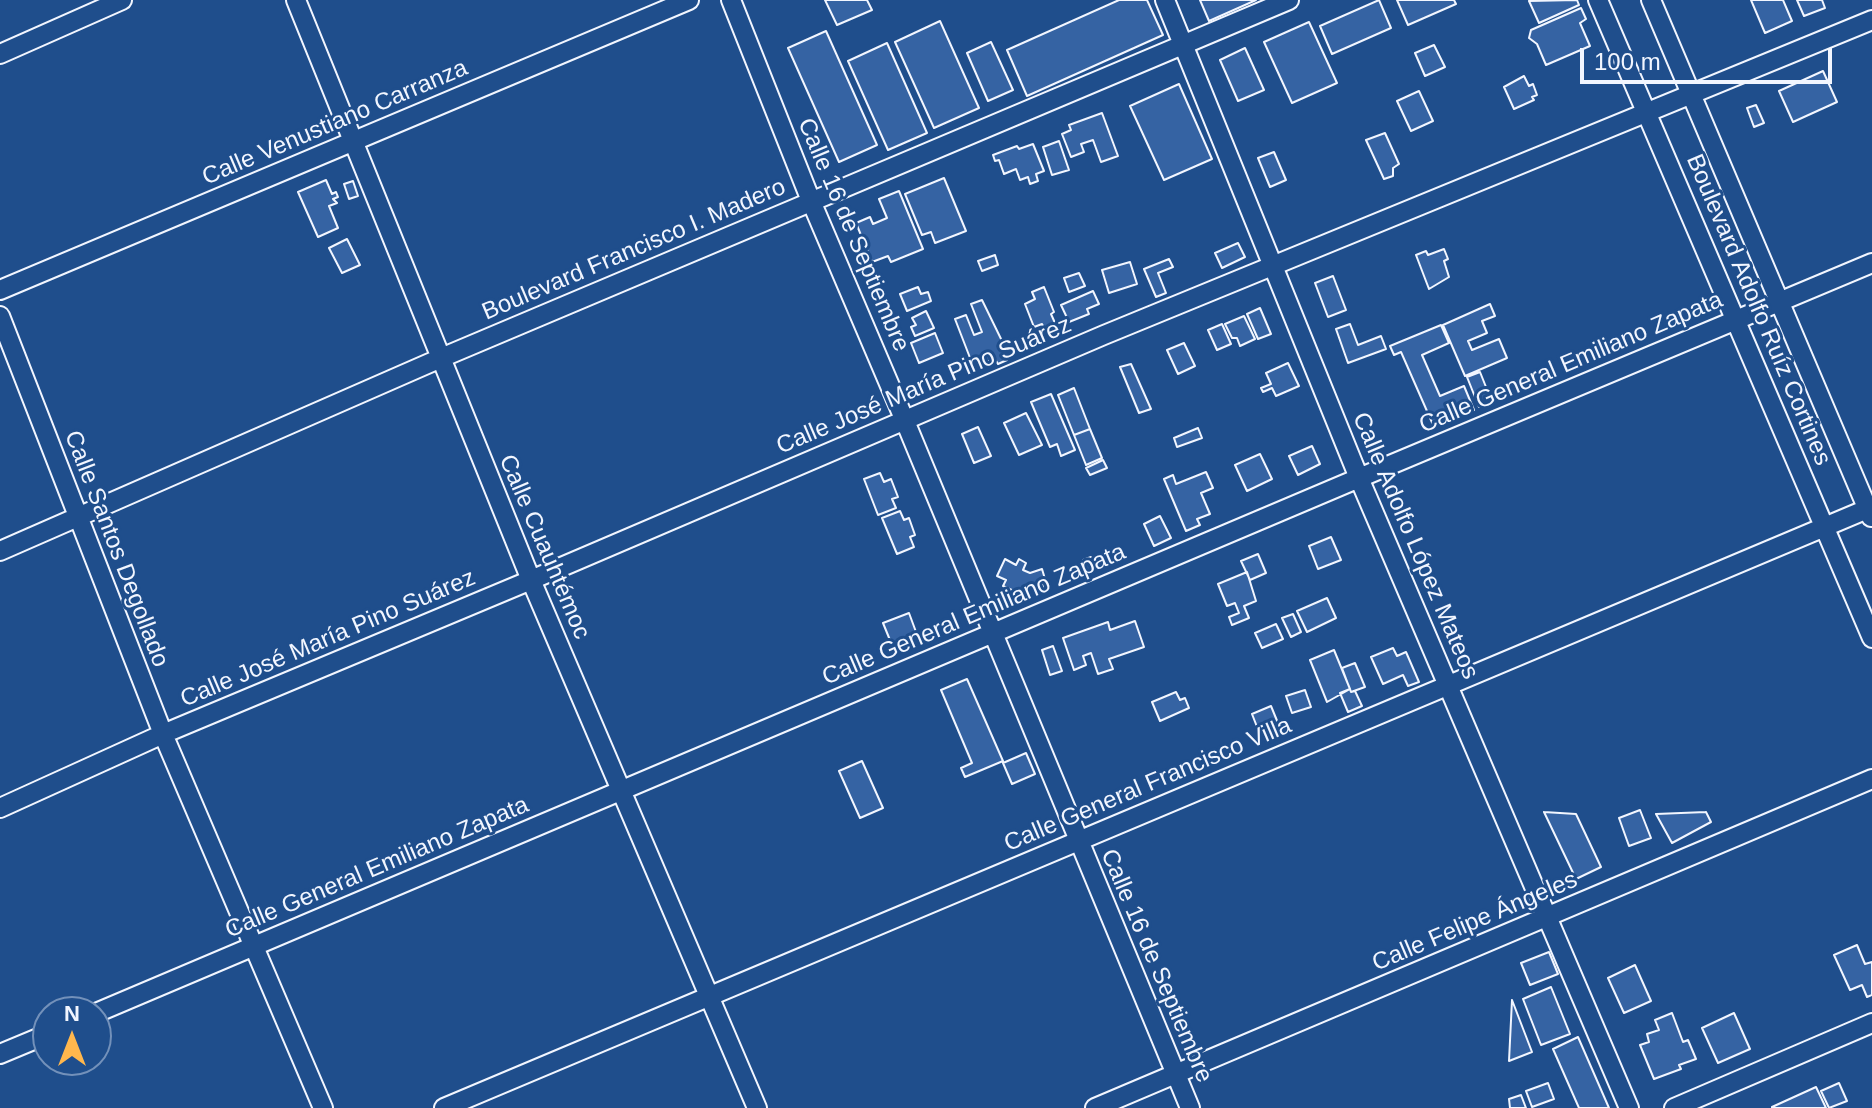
<!DOCTYPE html>
<meta charset="utf-8">
<style>
body{margin:0}
#map{position:relative;width:1872px;height:1108px;overflow:hidden;background:#1f4e8c;font-family:Helvetica,sans-serif}
canvas{display:block}
.north{position:absolute;left:32px;top:996px;width:80px;height:80px;box-sizing:border-box;background:#1f4e8c;border:2px solid #7391ba;border-radius:50%;rotate:0deg;font-size:22px;font-weight:700;line-height:32px;text-align:center;color:#f2f6ff}
.north::after{content:'';display:block;margin:auto;width:28px;height:36px;background:#ffb74d;clip-path:polygon(50% 0,100% 100%,50% 72%,0 100%)}
.scale{position:absolute;left:1580px;top:48px;width:252px;height:36px;box-sizing:border-box;border:4px solid #f2f6ff;border-top:0;padding-left:10px;font-size:24px;line-height:28px;white-space:nowrap;color:#f2f6ff;-webkit-text-stroke:6px #1f4e8c;paint-order:stroke}
</style>
<div id="map">
<canvas width="1872" height="1108"></canvas>
<div class="north">N</div>
<div class="scale">100 m</div>
</div>
<script>
const ctx = document.querySelector('canvas').getContext('2d');
ctx.lineJoin = 'round';
function paint(path, color) {
  ctx.fillStyle = color;
  ctx.fill(path, 'evenodd');
}
function poly(rows) {
  const path = new Path2D();
  for (const r of rows) {
    path.moveTo(r[0], r[1]);
    for (let i = 2; i < r.length; i += 2) path.lineTo(r[i], r[i + 1]);
  }
  return path;
}
function stroke(path, color, width, dash) {
  ctx.strokeStyle = color;
  ctx.lineWidth = width;
  ctx.lineCap = dash ? 'butt' : 'round';
  ctx.setLineDash(dash || []);
  ctx.stroke(path);
}
function write(font, color, halo, rows, align = 'center') {
  ctx.font = font + ' Helvetica,sans-serif';
  ctx.lineWidth = 6;
  ctx.setLineDash([]);
  ctx.textBaseline = 'middle';
  ctx.strokeStyle = halo;
  ctx.fillStyle = color;
  for (const [text, x, y, turn = 0] of rows) {
    ctx.save();
    ctx.translate(x, y);
    ctx.rotate((+turn || 0) * Math.PI / 180);
    ctx.textAlign = isNaN(turn) ? turn : align;
    if (halo) ctx.strokeText(text, 0, 0);
    ctx.fillText(text, 0, 0);
    ctx.restore();
  }
}
const building = poly([
 [825,0,867,0,872,10,837,25,825,0],
 [1119,0,1147,0,1163,35,1027,96,1007,50,1119,0],
 [1200,0,1256,0,1209,21,1200,0],
 [1379,0,1391,28,1332,54,1320,26,1379,0],
 [1397,0,1454,0,1456,4,1408,25,1397,0],
 [1577,0,1579,5,1539,23,1529,1,1577,0],
 [1751,0,1783,0,1792,21,1765,33,1751,0],
 [1797,0,1822,0,1825,8,1804,16,1797,0],
 [1581,8,1586,19,1580,23,1590,46,1546,65,1537,44,1529,38,1531,30,1581,8],
 [940,21,979,108,934,128,895,42,940,21],
 [1309,22,1337,83,1292,103,1264,42,1309,22],
 [826,31,877,145,839,162,788,48,826,31],
 [991,42,1013,90,988,101,967,53,991,42],
 [887,43,927,133,888,150,848,61,887,43],
 [1434,45,1445,67,1425,76,1415,53,1434,45],
 [1245,48,1264,90,1238,101,1220,60,1245,48],
 [1823,71,1837,102,1793,122,1779,91,1823,71],
 [1524,76,1529,86,1533,84,1537,95,1532,97,1534,100,1514,109,1504,87,1524,76],
 [1179,84,1212,159,1164,180,1130,106,1179,84],
 [1419,91,1433,121,1411,131,1397,101,1419,91],
 [1756,105,1764,123,1754,127,1747,108,1756,105],
 [1102,113,1118,156,1101,162,1093,140,1081,144,1084,152,1071,157,1062,134,1071,130,1069,125,1102,113],
 [1385,133,1399,164,1393,168,1393,176,1384,179,1366,140,1385,133],
 [1059,141,1069,170,1052,175,1043,147,1059,141],
 [1033,144,1044,171,1036,174,1038,181,1030,184,1028,177,1020,180,1016,169,1004,174,999,160,995,161,993,155,1017,146,1019,149,1033,144],
 [1274,152,1286,180,1270,187,1258,158,1274,152],
 [944,178,966,231,935,243,931,232,922,235,905,194,944,178],
 [326,180,332,194,336,192,338,197,333,199,337,203,329,206,338,228,318,237,298,192,326,180],
 [353,181,358,196,349,199,344,184,353,181],
 [899,191,923,249,891,262,888,256,872,262,856,223,870,217,873,224,887,218,879,199,899,191],
 [347,239,360,265,342,273,329,248,347,239],
 [1238,243,1245,257,1222,268,1215,253,1238,243],
 [1444,249,1448,259,1444,261,1449,277,1429,289,1416,255,1426,251,1428,255,1444,249],
 [995,255,998,265,982,271,978,261,995,255],
 [1169,259,1173,267,1158,273,1166,293,1156,297,1144,269,1169,259],
 [1130,262,1137,284,1109,293,1102,270,1130,262],
 [1079,273,1085,286,1069,292,1064,278,1079,273],
 [1333,276,1346,310,1328,317,1315,283,1333,276],
 [918,287,921,294,928,292,931,301,907,311,900,294,918,287],
 [1044,287,1054,312,1051,314,1055,323,1044,328,1042,324,1034,327,1025,304,1035,299,1032,292,1044,287],
 [1093,291,1099,304,1087,309,1089,314,1069,322,1061,305,1093,291],
 [982,300,1004,345,1001,346,1007,360,998,364,995,359,984,363,983,358,972,363,955,319,966,315,974,335,982,332,971,304,982,300],
 [1490,304,1495,316,1482,321,1487,333,1468,341,1472,350,1499,339,1507,358,1465,376,1443,325,1490,304],
 [1260,308,1271,334,1258,339,1247,314,1260,308],
 [926,311,934,328,915,336,911,327,916,325,912,318,926,311],
 [1244,316,1255,339,1240,346,1237,338,1232,338,1225,324,1244,316],
 [1222,324,1231,344,1217,350,1208,330,1222,324],
 [1350,324,1358,345,1381,336,1386,349,1348,363,1336,329,1350,324],
 [1441,325,1449,343,1422,355,1440,396,1464,386,1474,410,1434,427,1401,352,1394,355,1390,346,1441,325],
 [935,333,943,353,919,363,911,343,935,333],
 [1184,343,1195,366,1178,374,1167,350,1184,343],
 [1288,363,1299,386,1276,396,1272,388,1263,392,1261,388,1271,384,1266,373,1288,363],
 [1131,364,1151,409,1139,413,1120,367,1131,364],
 [1480,372,1492,402,1479,407,1467,377,1480,372],
 [1074,388,1090,429,1074,435,1058,395,1074,388],
 [1051,394,1075,450,1061,456,1057,444,1050,447,1031,402,1051,394],
 [1026,413,1042,445,1019,455,1004,423,1026,413],
 [978,427,991,456,974,463,962,434,978,427],
 [1198,428,1202,438,1177,447,1174,438,1198,428],
 [1090,429,1102,458,1086,465,1074,435,1090,429],
 [1312,446,1320,464,1298,475,1289,456,1312,446],
 [1260,454,1272,479,1247,491,1235,465,1260,454],
 [1103,460,1107,468,1090,475,1086,468,1103,460],
 [1206,472,1213,488,1201,493,1210,514,1197,519,1200,525,1186,531,1164,479,1173,475,1176,484,1206,472],
 [880,473,884,482,891,479,898,497,892,499,896,508,878,515,864,479,880,473],
 [900,511,904,520,909,518,915,535,910,537,914,547,897,554,882,518,900,511],
 [1160,516,1171,538,1154,546,1144,524,1160,516],
 [1331,537,1341,560,1318,569,1309,546,1331,537],
 [1258,554,1266,573,1250,580,1241,561,1258,554],
 [1091,557,1096,568,1088,572,1083,560,1091,557],
 [1005,559,1016,565,1019,559,1026,563,1023,570,1030,573,1042,569,1045,579,1041,580,1043,587,1022,593,1018,599,1012,596,1014,591,1003,586,1006,580,997,576,1005,559],
 [1247,572,1256,601,1244,606,1249,618,1232,625,1229,617,1239,613,1235,603,1227,606,1218,584,1247,572],
 [1327,598,1336,618,1307,632,1297,611,1327,598],
 [909,613,919,640,894,650,883,623,909,613],
 [1293,614,1301,632,1291,637,1282,618,1293,614],
 [1135,621,1144,647,1109,659,1113,669,1098,674,1091,653,1083,656,1086,665,1074,670,1063,638,1108,622,1110,630,1135,621],
 [1276,624,1283,639,1262,648,1255,633,1276,624],
 [1053,646,1062,671,1050,675,1042,650,1053,646],
 [1393,648,1397,656,1406,652,1419,682,1408,686,1403,675,1383,684,1371,657,1393,648],
 [1334,650,1350,689,1327,702,1310,660,1334,650],
 [1355,663,1365,687,1351,692,1342,668,1355,663],
 [967,679,1003,761,965,777,961,768,972,763,941,690,967,679],
 [1350,689,1351,692,1355,691,1362,706,1348,712,1340,693,1350,689],
 [1305,690,1311,707,1292,713,1286,696,1305,690],
 [1176,692,1180,700,1185,698,1189,708,1160,721,1152,702,1176,692],
 [1271,706,1280,728,1270,732,1268,729,1259,732,1252,714,1271,706],
 [1026,753,1035,774,1012,784,1003,763,1026,753],
 [862,761,883,808,860,818,839,771,862,761],
 [1640,810,1651,838,1629,846,1619,818,1640,810],
 [1544,812,1576,814,1601,867,1576,879,1544,812],
 [1706,812,1711,822,1672,843,1656,814,1706,812],
 [1857,945,1865,964,1872,962,1872,995,1867,997,1862,985,1850,990,1834,955,1857,945],
 [1549,952,1558,974,1530,985,1521,963,1549,952],
 [1635,965,1651,1001,1624,1013,1608,978,1635,965],
 [1551,987,1570,1034,1541,1045,1523,999,1551,987],
 [1512,1000,1532,1052,1509,1061,1512,1000],
 [1672,1013,1683,1042,1688,1040,1696,1059,1679,1065,1681,1069,1654,1079,1640,1045,1649,1042,1647,1034,1659,1030,1655,1020,1672,1013],
 [1734,1013,1750,1049,1718,1063,1702,1028,1734,1013],
 [1578,1037,1609,1108,1579,1108,1553,1049,1578,1037],
 [1548,1083,1554,1099,1532,1107,1526,1091,1548,1083],
 [1839,1083,1847,1101,1829,1108,1821,1091,1839,1083],
 [1816,1087,1826,1108,1772,1108,1772,1107,1816,1087],
 [1521,1095,1526,1108,1510,1108,1509,1099,1521,1095]
]);
paint(building, '#3563a3');
stroke(building, '#f2f6ff', 2);
const minor = poly([
 [296,0,531,580,757,1108],
 [731,0,811,201,905,421,1190,1108],
 [1165,0,1359,478,1629,1108],
 [1598,0,1872,638],
 [1651,0,1871,517],
 [0,54,122,0],
 [0,290,689,0],
 [0,316,163,734,323,1108],
 [0,551,441,358,1289,0],
 [0,808,163,734,531,580,1104,335,1872,20],
 [96,1013,1359,478,1872,263],
 [0,1054,48,1034],
 [444,1108,1872,507],
 [1095,1108,1872,779],
 [1674,1108,1872,1023]
]);
stroke(minor, '#f2f6ff', 22);
stroke(minor, '#1f4e8c', 18);
write('24px', '#f2f6ff', '#1f4e8c', [
 ["Calle Venustiano Carranza",335,123,-23],
 ["Calle 16 de Septiembre",853,235,67],
 ["Boulevard Francisco I. Madero",634,250,-23],
 ["Boulevard Adolfo Ruíz Cortines",1758,310,67],
 ["Calle General Emiliano Zapata",1571,363,-23],
 ["Calle José María Pino Suárez",924,386,-23],
 ["Calle Adolfo López Mateos",1415,546,67],
 ["Calle Cuauhtémoc",544,547,67],
 ["Calle Santos Degollado",116,549,69],
 ["Calle General Emiliano Zapata",974,615,-23],
 ["Calle José María Pino Suárez",328,639,-23],
 ["Calle General Francisco Villa",1148,785,-23],
 ["Calle General Emiliano Zapata",377,868,-23],
 ["Calle Felipe Ángeles",1475,922,-23],
 ["Calle 16 de Septiembre",1156,966,67]
]);
</script>
